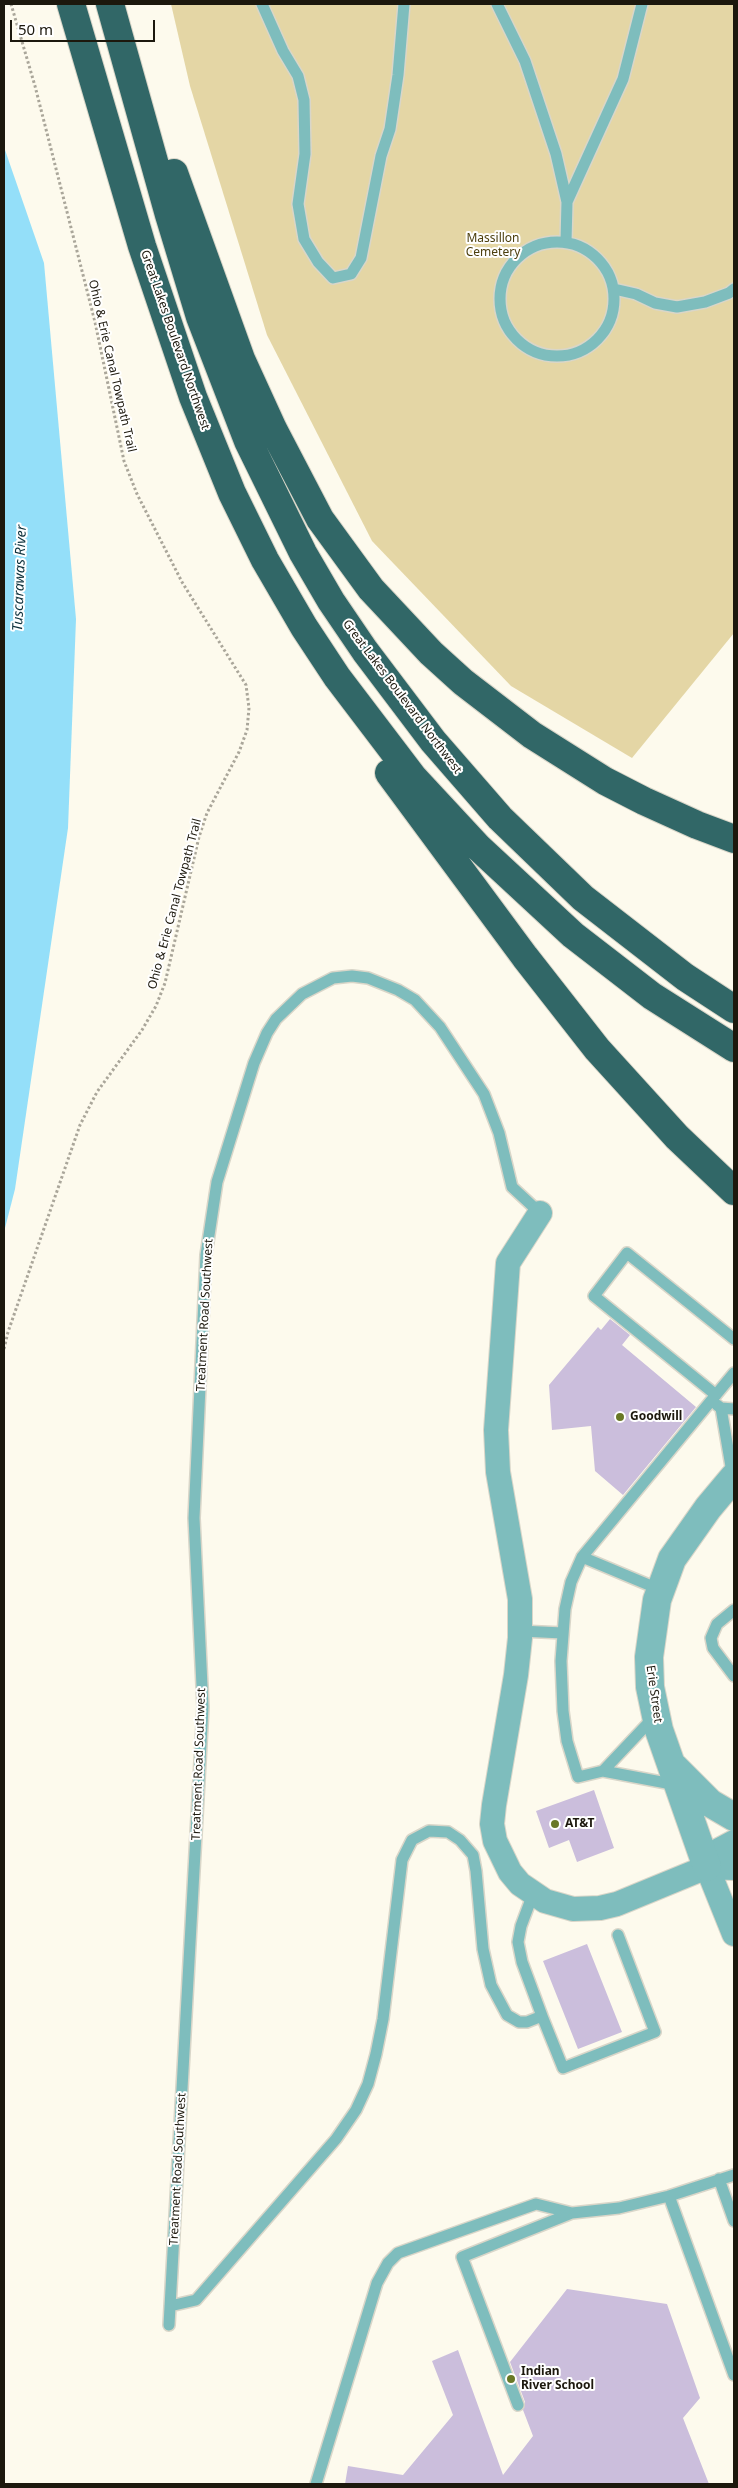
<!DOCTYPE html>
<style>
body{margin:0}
#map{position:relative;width:738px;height:2488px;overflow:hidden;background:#fdfaed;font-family:"Noto Sans",sans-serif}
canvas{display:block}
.frame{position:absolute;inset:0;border:5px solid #1c180d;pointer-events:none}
.scale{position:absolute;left:10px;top:20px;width:145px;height:22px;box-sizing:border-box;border:2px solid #1c180d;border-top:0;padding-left:6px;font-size:15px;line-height:18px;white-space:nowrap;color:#1c180d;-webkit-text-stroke:4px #fff;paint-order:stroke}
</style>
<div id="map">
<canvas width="738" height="2488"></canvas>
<div class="frame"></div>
<div class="scale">50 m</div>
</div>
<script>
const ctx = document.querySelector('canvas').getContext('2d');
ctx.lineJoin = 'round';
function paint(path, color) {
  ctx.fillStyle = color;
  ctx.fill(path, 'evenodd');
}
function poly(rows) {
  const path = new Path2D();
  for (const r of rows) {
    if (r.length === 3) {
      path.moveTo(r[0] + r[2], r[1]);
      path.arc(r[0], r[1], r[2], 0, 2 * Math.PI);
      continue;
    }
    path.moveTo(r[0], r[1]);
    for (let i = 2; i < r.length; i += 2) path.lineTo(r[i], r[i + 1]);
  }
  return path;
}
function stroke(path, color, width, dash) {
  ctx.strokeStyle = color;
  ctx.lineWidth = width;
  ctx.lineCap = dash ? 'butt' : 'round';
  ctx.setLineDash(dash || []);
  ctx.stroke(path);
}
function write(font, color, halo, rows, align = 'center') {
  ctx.font = font + ' "Noto Sans",sans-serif';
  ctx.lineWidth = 4;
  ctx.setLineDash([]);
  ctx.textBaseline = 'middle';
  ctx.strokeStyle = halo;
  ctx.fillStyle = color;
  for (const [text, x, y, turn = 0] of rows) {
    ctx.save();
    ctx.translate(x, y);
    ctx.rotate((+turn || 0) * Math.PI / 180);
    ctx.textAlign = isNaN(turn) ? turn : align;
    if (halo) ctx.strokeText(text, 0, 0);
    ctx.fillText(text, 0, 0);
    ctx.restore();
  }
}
paint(poly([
 [171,4,734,4,734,633,632,758,511,686,372,541,267,335,190,86]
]), '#e4d6a5');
paint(poly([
 [4,147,44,263,76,619,68,828,15,1189,4,1232]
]), '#94dff9');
paint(poly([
 [610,1319,630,1335,622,1345,696,1407,623,1495,595,1471,591,1426,552,1430,549,1385,598,1327,601,1330],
 [594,1790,614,1848,577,1862,569,1840,549,1848,536,1811],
 [587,1944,622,2032,578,2049,543,1961],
 [567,2289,667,2304,700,2398,683,2418,709,2484,345,2484,348,2466,403,2475,453,2415,432,2361,458,2350,503,2475,533,2436,523,2410,525,2402,510,2362]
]), '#cbbedc');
const service = poly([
 [262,4,283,51,298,76,304,100,305,154,298,204,304,239,318,262,333,278,351,274,361,258,381,156,390,129,398,75,404,4],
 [497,4,525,61,556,154,567,202,623,79,642,4],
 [557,299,57],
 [566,242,567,202],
 [614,289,636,294,655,303,677,307,705,302,729,293,734,289],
 [716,1395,594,1296,627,1253,734,1339],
 [717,1405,721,1408,734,1409],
 [721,1408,733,1478],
 [582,1557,661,1590],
 [734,1610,717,1624,711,1638,713,1648,734,1676],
 [520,1631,563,1633],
 [603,1771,655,1716],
 [677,1785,603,1771,578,1777,567,1741,563,1711,561,1661,565,1609,571,1582,582,1557,734,1373],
 [542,2016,563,2068,655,2032,618,1935],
 [719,2179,734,2221],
 [669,2196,734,2375],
 [170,2306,196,2300,336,2139,356,2110,368,2084,376,2054,383,2019,402,1860,412,1840,429,1831,448,1832,460,1840,473,1855,476,1871,483,1949,491,1985,507,2015,519,2022,527,2022,542,2016,522,1962,518,1942,521,1926,533,1894],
 [169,2325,203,1707,194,1518,206,1255,217,1182,254,1063,267,1033,276,1019,302,994,333,978,352,976,368,978,398,990,415,1000,440,1027,484,1094,499,1133,512,1187,540,1213],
 [518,2405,462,2257,572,2213],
 [316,2484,377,2283,388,2263,398,2253,536,2204,572,2213,619,2208,669,2196,734,2175]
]);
const minor = poly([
 [540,1213,508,1263,496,1430,498,1472,520,1599,520,1638,516,1675,494,1805,492,1824,495,1841,510,1872,520,1884,545,1901,573,1909,600,1908,617,1904,707,1867],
 [707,1867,734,1934],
 [707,1867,719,1850,734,1842],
 [707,1867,734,1868]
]);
const tertiary = poly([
 [674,1767,710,1803,734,1817],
 [707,1867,659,1730,650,1687,649,1657,657,1600,672,1559,708,1508,734,1477]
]);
const motorway = poly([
 [71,4,142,246,193,397,232,493,265,560,304,627,337,677,413,777,478,847,573,935,652,996,734,1048],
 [110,4,169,215,200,317,248,441,303,553,331,601,365,651,433,741,500,818,583,898,685,977,734,1009],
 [174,173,241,359,273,429,320,519,371,589,431,653,463,682,532,735,605,781,644,801,697,825,734,839],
 [389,773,525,957,597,1049,677,1137,734,1191]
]);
stroke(service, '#d9d6c9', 14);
stroke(minor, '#d9d6c9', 26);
stroke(tertiary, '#d9d6c9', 30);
stroke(motorway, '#d9d6c9', 30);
stroke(poly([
 [4,1349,8,1332,80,1125,97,1092,142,1030,156,1006,165,983,199,837,207,813,239,752,247,730,249,708,246,685,182,582,137,494,124,461,95,322,35,86,11,4]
]), '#aaa69a', 3, [2.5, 2.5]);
stroke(service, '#7ebdbd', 11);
stroke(minor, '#7ebdbd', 24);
stroke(tertiary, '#7ebdbd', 28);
stroke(motorway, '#316767', 28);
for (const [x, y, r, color] of [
 [620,1417,5,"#697826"],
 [555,1824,5,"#697826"],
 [511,2379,5,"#697826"]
]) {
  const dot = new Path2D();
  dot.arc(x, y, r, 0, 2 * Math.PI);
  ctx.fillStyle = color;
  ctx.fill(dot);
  stroke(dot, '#fff', 2);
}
write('12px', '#4b3e0c', '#fff', [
 ["Massillon",493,239],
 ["Cemetery",493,253]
]);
write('12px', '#1c180d', '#fff', [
 ["Great Lakes Boulevard Northwest",175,340,71],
 ["Ohio & Erie Canal Towpath Trail",112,366,77],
 ["Great Lakes Boulevard Northwest",402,697,53],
 ["Ohio & Erie Canal Towpath Trail",175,904,-75],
 ["Treatment Road Southwest",205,1315,-87],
 ["Erie Street",654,1694,82],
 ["Treatment Road Southwest",199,1764,-88],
 ["Treatment Road Southwest",178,2169,-87]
]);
write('bold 12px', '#1c180d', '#fff', [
 ["Goodwill",630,1417],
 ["AT&T",565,1824],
 ["Indian",521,2372],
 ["River School",521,2386]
], 'left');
write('italic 14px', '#0c303b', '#fff', [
 ["Tuscarawas River",20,578,-88]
]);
</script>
